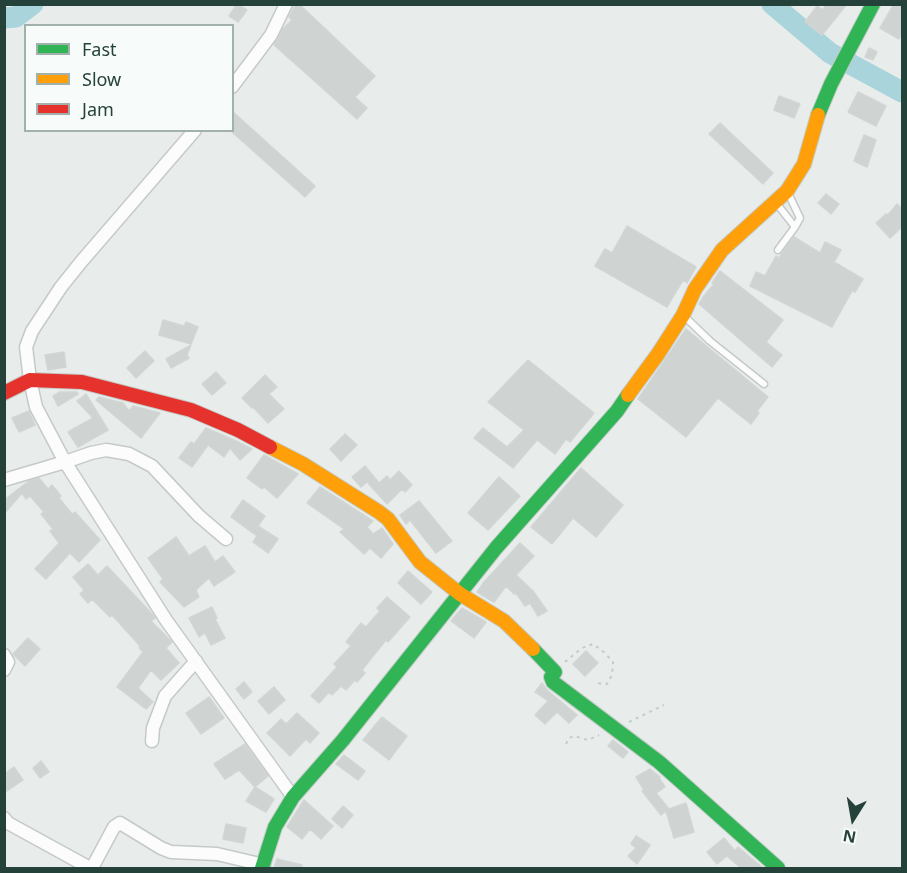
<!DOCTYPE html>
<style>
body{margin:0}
#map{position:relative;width:907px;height:873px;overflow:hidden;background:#e8edeb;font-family:"Noto Sans",sans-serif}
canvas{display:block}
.frame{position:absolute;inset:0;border:6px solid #24423a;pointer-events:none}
.legend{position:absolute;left:24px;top:24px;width:210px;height:108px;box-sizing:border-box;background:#f7fbf9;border:2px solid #a3b1ad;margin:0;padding:8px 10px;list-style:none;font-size:18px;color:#24423a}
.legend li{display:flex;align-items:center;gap:12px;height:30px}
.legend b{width:30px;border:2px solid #a3b1ad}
.north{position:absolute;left:823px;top:789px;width:60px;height:60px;-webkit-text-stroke:4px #f7fbf9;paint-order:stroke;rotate:191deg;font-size:16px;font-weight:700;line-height:24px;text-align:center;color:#24423a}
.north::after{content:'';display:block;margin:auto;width:21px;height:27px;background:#24423a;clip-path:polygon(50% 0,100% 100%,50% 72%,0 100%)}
</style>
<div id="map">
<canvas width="907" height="873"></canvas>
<div class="frame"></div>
<ul class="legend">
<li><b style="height:8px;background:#30b455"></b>Fast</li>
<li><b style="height:8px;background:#ff9f0a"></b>Slow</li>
<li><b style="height:8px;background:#e5322d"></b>Jam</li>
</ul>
<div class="north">N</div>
</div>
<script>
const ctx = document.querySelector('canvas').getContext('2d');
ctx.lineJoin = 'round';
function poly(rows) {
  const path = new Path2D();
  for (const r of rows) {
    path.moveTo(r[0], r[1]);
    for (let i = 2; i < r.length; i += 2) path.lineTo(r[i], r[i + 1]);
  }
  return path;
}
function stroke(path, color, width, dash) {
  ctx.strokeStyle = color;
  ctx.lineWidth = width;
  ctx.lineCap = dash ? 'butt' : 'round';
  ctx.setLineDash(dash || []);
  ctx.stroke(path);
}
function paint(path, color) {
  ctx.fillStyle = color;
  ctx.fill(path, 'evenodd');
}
stroke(poly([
 [772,4,830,53,902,92],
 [4,18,16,17,33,4]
]), '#a9d4db', 21);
const building = poly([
 [237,4,247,10,238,22,229,16,237,4],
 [296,4,299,4,375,76,355,97,367,108,357,119,274,45,283,29,292,20,289,17,296,4],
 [826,4,847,4,822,35,805,22,817,6,823,10,826,4],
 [894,4,903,4,903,31,899,39,880,28,894,4],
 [869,48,877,52,873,60,865,57,869,48],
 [858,92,886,106,876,126,848,112,858,92],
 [779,96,800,104,794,118,774,110,779,96],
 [232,111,315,186,305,197,232,132,232,111],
 [720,123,773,173,763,184,709,134,720,123],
 [864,135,876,140,867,167,854,161,864,135],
 [826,194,839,204,831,214,818,203,826,194],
 [897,204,903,209,903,226,890,238,876,223,886,214,888,215,897,204],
 [627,226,696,267,687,283,683,280,667,307,595,266,605,249,612,253,627,226],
 [794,237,820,253,825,242,841,250,834,262,863,279,855,292,852,291,832,327,750,286,756,272,765,276,776,256,779,258,794,237],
 [720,271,783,320,766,342,782,355,772,367,699,304,703,297,714,284,712,283,720,271],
 [163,320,184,326,186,322,198,327,191,344,159,335,163,320],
 [686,329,768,397,757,411,759,413,751,424,718,398,686,437,638,399,686,329],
 [191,345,187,355,189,358,171,368,166,359,191,345],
 [145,351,154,361,136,378,127,368,145,351],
 [64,352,66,367,48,370,45,355,64,352],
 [528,360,594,413,570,442,566,439,555,454,537,440,513,468,474,438,483,428,507,447,524,430,488,402,528,360],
 [216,372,226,383,212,395,202,384,216,372],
 [265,375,277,387,269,394,284,409,268,423,253,407,252,408,242,398,265,375],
 [60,392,77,392,78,394,58,406,53,396,60,392],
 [86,394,108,430,78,447,68,432,93,418,77,401,86,394],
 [99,397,123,403,129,411,133,406,160,413,141,438,96,400,99,397],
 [29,411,35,425,19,432,12,418,29,411],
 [206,428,234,440,252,449,240,460,230,448,224,457,208,445,192,467,179,458,191,442,194,444,206,428],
 [345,434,357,445,341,461,330,449,345,434],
 [264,455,298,474,277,498,264,487,262,489,247,478,264,455],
 [365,466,379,483,387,476,390,480,399,471,412,485,405,492,402,489,387,504,367,482,361,487,352,477,365,466],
 [581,468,623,505,596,537,573,518,552,544,531,527,581,468],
 [499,477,520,496,488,530,468,513,499,477],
 [39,478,48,489,52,485,61,496,59,498,72,514,75,512,100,540,79,562,70,553,46,579,35,569,59,543,50,531,53,529,41,514,44,512,30,496,26,499,22,493,4,514,4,500,29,481,39,478],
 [320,487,373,521,367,527,373,534,382,528,393,544,381,558,370,548,364,554,340,532,344,529,307,503,320,487],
 [243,500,265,516,258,526,278,539,268,553,253,542,257,536,231,517,243,500],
 [419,501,452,541,436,553,410,520,406,524,400,515,419,501],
 [176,537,189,556,205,546,215,562,223,556,235,572,214,586,209,578,196,590,199,597,184,607,160,582,163,579,148,558,176,537],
 [520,543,534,556,516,575,533,591,547,611,538,616,530,603,525,606,516,593,514,594,506,586,494,602,477,592,484,582,520,543],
 [88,564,98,575,107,566,152,614,155,618,151,621,172,642,166,648,179,663,161,680,151,670,138,688,153,702,146,709,117,687,143,652,139,648,141,647,112,615,110,617,92,599,88,603,80,594,84,590,73,577,88,564],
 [408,571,432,592,421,604,398,583,408,571],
 [387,597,410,617,388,642,386,640,362,670,365,673,357,682,355,680,346,690,341,686,332,695,329,692,319,703,311,696,337,667,334,664,351,646,346,642,361,623,366,627,380,611,377,608,387,597],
 [212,607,217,618,215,619,225,638,211,645,205,633,199,637,189,618,212,607],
 [462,608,486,622,474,638,451,621,462,608],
 [28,638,40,649,25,666,13,654,28,638],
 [586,651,598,663,585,676,573,664,586,651],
 [244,682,252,692,244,699,236,689,244,682],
 [542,683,547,690,577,715,569,723,557,712,545,724,535,715,548,701,535,692,542,683],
 [274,687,285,700,269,714,258,701,274,687],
 [209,697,224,718,201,734,186,713,209,697],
 [297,713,319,733,310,743,306,739,290,756,267,733,281,719,286,724,297,713],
 [382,717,407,736,389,760,363,740,382,717],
 [613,740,628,752,623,758,608,746,613,740],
 [245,744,268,776,255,787,239,770,225,779,214,764,245,744],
 [344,755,365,771,358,780,336,764,344,755],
 [41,761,49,772,40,778,33,768,41,761],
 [14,767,23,780,4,793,4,774,14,767],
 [650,769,660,777,659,778,665,787,656,793,669,809,686,803,694,832,674,838,666,811,661,815,642,791,644,790,636,777,650,769],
 [255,787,274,799,266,812,246,801,255,787],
 [304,800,333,826,321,839,310,829,302,839,287,827,304,800],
 [343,806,353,815,342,828,332,819,343,806],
 [226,824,246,828,243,843,223,839,226,824],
 [636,836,650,845,637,864,628,856,636,848,631,844,636,836],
 [724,838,735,851,738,847,763,868,741,868,727,856,717,864,707,852,724,838],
 [277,859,302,865,302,868,274,868,277,859]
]);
paint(building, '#cfd4d2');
stroke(building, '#d1d6d4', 1.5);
const lane = poly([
 [777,204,795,227],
 [778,250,795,227,800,218,788,193],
 [683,315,710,341,764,384]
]);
const street = poly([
 [232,87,271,35,286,4],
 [195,130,81,262,61,287,32,331,26,347,30,380,36,407,65,462,166,620,293,797],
 [4,480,65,462,91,453,106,450,129,454,152,466,199,516,226,539],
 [4,655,8,662,4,670],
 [152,741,153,728,165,696,196,661],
 [4,818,8,823,90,868],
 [92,868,114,827,120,823,161,848,171,852,217,854,264,865]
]);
const fast = poly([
 [818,115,831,84,873,4],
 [533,649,555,672,551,677,553,682,659,762,778,868],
 [262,868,275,827,293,797,343,740,496,548,617,411,628,395]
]);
const slow = poly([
 [628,395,658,354,683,315,695,289,722,250,787,191,804,164,818,115],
 [270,447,303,464,379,512,388,519,420,562,460,594,504,621,533,649]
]);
const jam = poly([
 [4,393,30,380,82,382,191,410,238,430,270,447]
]);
stroke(lane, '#c5cac8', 9);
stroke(street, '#c5cac8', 15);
stroke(fast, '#c3cbc8', 16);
stroke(slow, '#c3cbc8', 16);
stroke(jam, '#c3cbc8', 16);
stroke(poly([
 [565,662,582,648,593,644,605,653,613,662,612,675,607,684,594,683],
 [629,722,664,705],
 [566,744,569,738,574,736,588,740,599,735]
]), '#c3ccca', 2, [3, 4.5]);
stroke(lane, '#fcfcfc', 6);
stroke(street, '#fcfcfc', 12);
stroke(fast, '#30b455', 14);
stroke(slow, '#ff9f0a', 14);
stroke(jam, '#e5322d', 14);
</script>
